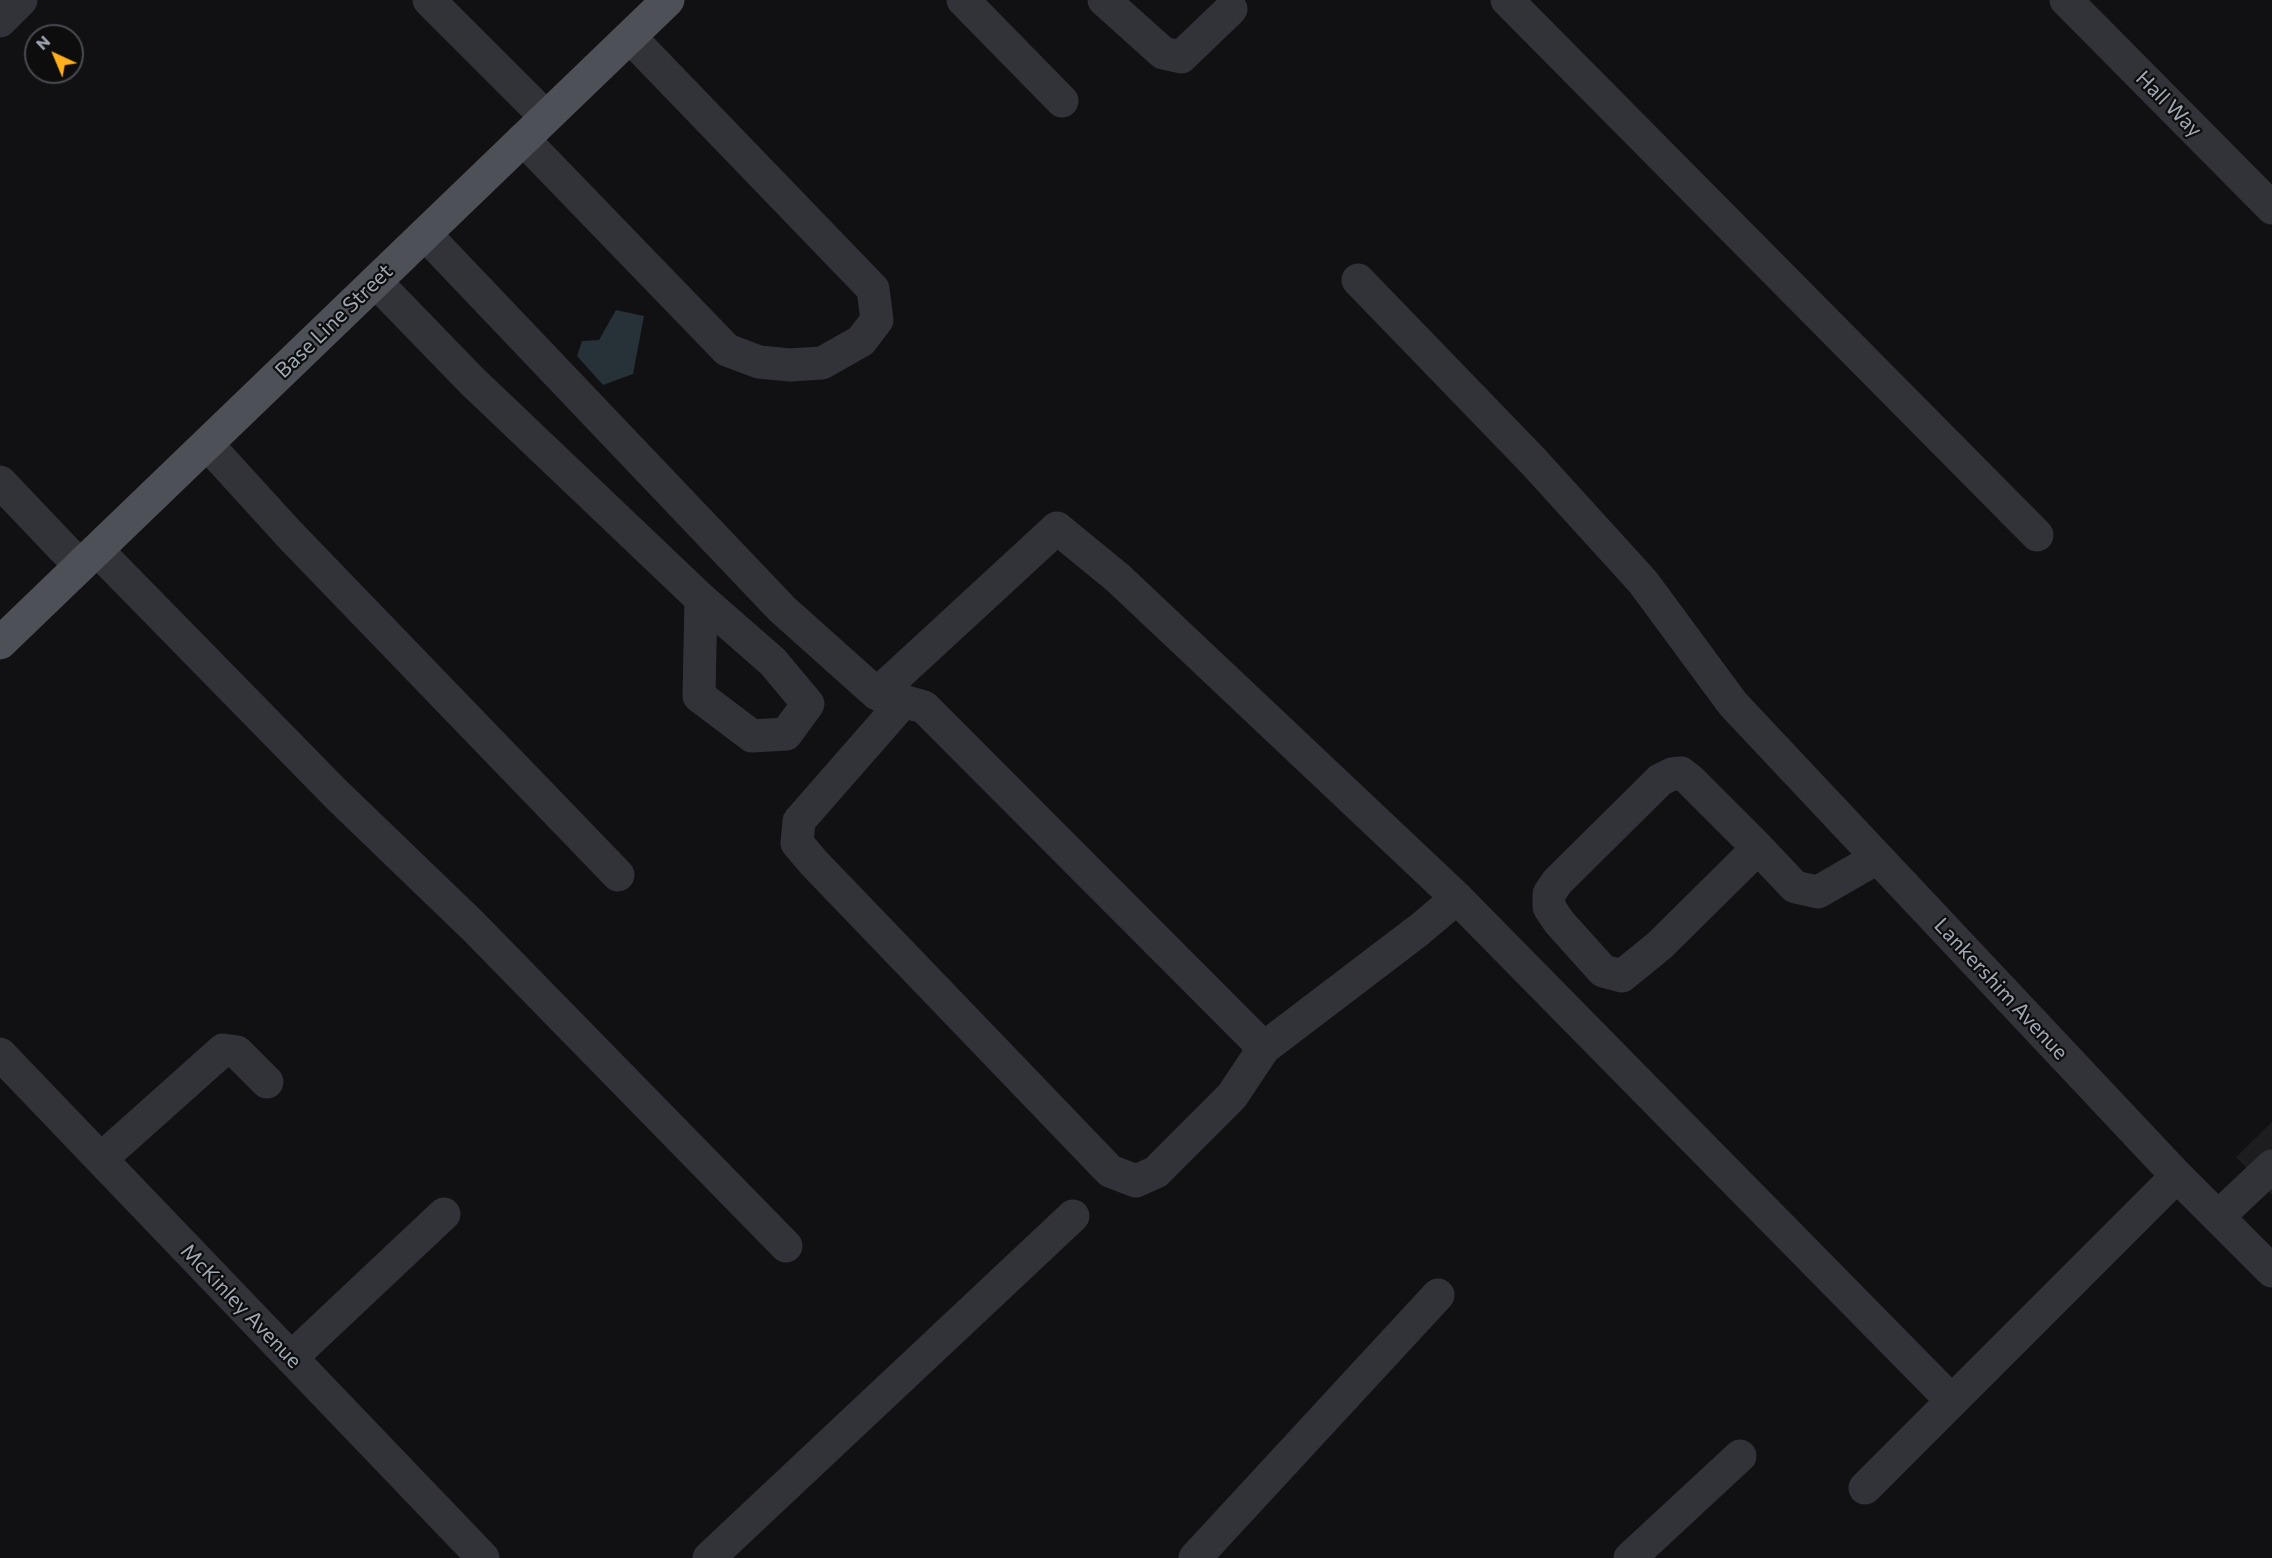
<!DOCTYPE html>
<style>
body{margin:0}
#map{position:relative;width:2272px;height:1558px;overflow:hidden;background:#111113;font-family:Commissioner,sans-serif}
canvas{display:block}
.north{position:absolute;left:24px;top:24px;width:60px;height:60px;box-sizing:border-box;background:#0d0d0e;border:2px solid #484b51;border-radius:50%;rotate:316deg;font-size:16px;font-weight:700;line-height:24px;text-align:center;color:#a1a8b5}
.north::after{content:'';display:block;margin:auto;width:21px;height:27px;background:#ffae1e;clip-path:polygon(50% 0,100% 100%,50% 72%,0 100%)}
</style>
<div id="map">
<canvas width="2272" height="1558"></canvas>
<div class="north">N</div>
</div>
<script>
const ctx = document.querySelector('canvas').getContext('2d');
ctx.lineJoin = 'round';
function paint(path, color) {
  ctx.fillStyle = color;
  ctx.fill(path, 'evenodd');
}
function poly(rows) {
  const path = new Path2D();
  for (const r of rows) {
    path.moveTo(r[0], r[1]);
    for (let i = 2; i < r.length; i += 2) path.lineTo(r[i], r[i + 1]);
  }
  return path;
}
function stroke(path, color, width, dash) {
  ctx.strokeStyle = color;
  ctx.lineWidth = width;
  ctx.lineCap = dash ? 'butt' : 'round';
  ctx.setLineDash(dash || []);
  ctx.stroke(path);
}
function write(font, color, halo, rows, align = 'center') {
  ctx.font = font + ' Commissioner,sans-serif';
  ctx.lineWidth = 4.5;
  ctx.setLineDash([]);
  ctx.textBaseline = 'middle';
  ctx.strokeStyle = halo;
  ctx.fillStyle = color;
  for (const [text, x, y, turn = 0] of rows) {
    ctx.save();
    ctx.translate(x, y);
    ctx.rotate((+turn || 0) * Math.PI / 180);
    ctx.textAlign = isNaN(turn) ? turn : align;
    if (halo) ctx.strokeText(text, 0, 0);
    ctx.fillText(text, 0, 0);
    ctx.restore();
  }
}
paint(poly([
 [2272,1122,2272,1195,2236,1157]
]), '#1d1d20');
paint(poly([
 [616,310,644,316,633,374,603,385,577,356,582,341,599,340]
]), '#273138');
stroke(poly([
 [429,0,546,117],
 [963,0,1062,101],
 [1104,0,1163,53,1181,57,1231,9],
 [1507,0,2037,535],
 [2066,0,2272,208],
 [0,21,21,0],
 [523,139,727,350,759,362,790,365,822,363,861,341,877,320,873,289,630,37],
 [425,234,782,609,877,694,924,707,1264,1048,1419,930,1457,898],
 [1358,280,1533,461,1643,582,1733,704,2177,1176,2272,1271],
 [376,282,472,381,701,599,773,662,808,704,786,734,752,736,699,696,701,599],
 [207,444,290,535,618,875],
 [0,482,80,566],
 [97,550,337,795,473,926,786,1246],
 [877,694,1057,528,1118,578,1457,898,1952,1401],
 [904,701,799,821,797,843,814,863,1110,1171,1136,1181,1156,1172,1232,1096,1264,1048],
 [1758,848,1660,945,1622,976,1603,971,1559,922,1549,907,1549,894,1557,882,1660,780,1672,774,1681,773,1690,780,1758,848,1795,887,1818,892,1877,858],
 [0,1054,483,1558],
 [101,1159,223,1050,237,1052,267,1082],
 [2218,1217,2272,1166],
 [291,1358,444,1214],
 [1865,1488,2177,1176],
 [709,1558,1073,1216],
 [1195,1558,1438,1295],
 [1630,1558,1740,1456]
]), '#323339', 33);
stroke(poly([
 [0,643,668,0]
]), '#4e5058', 33);
write('21px', '#a1a8b5', '#0d0d0e', [
 ["Hall Way",2169,104,45],
 ["Base Line Street",334,321,-44],
 ["Lankershim Avenue",2001,989,47],
 ["McKinley Avenue",241,1306,46]
]);
</script>
